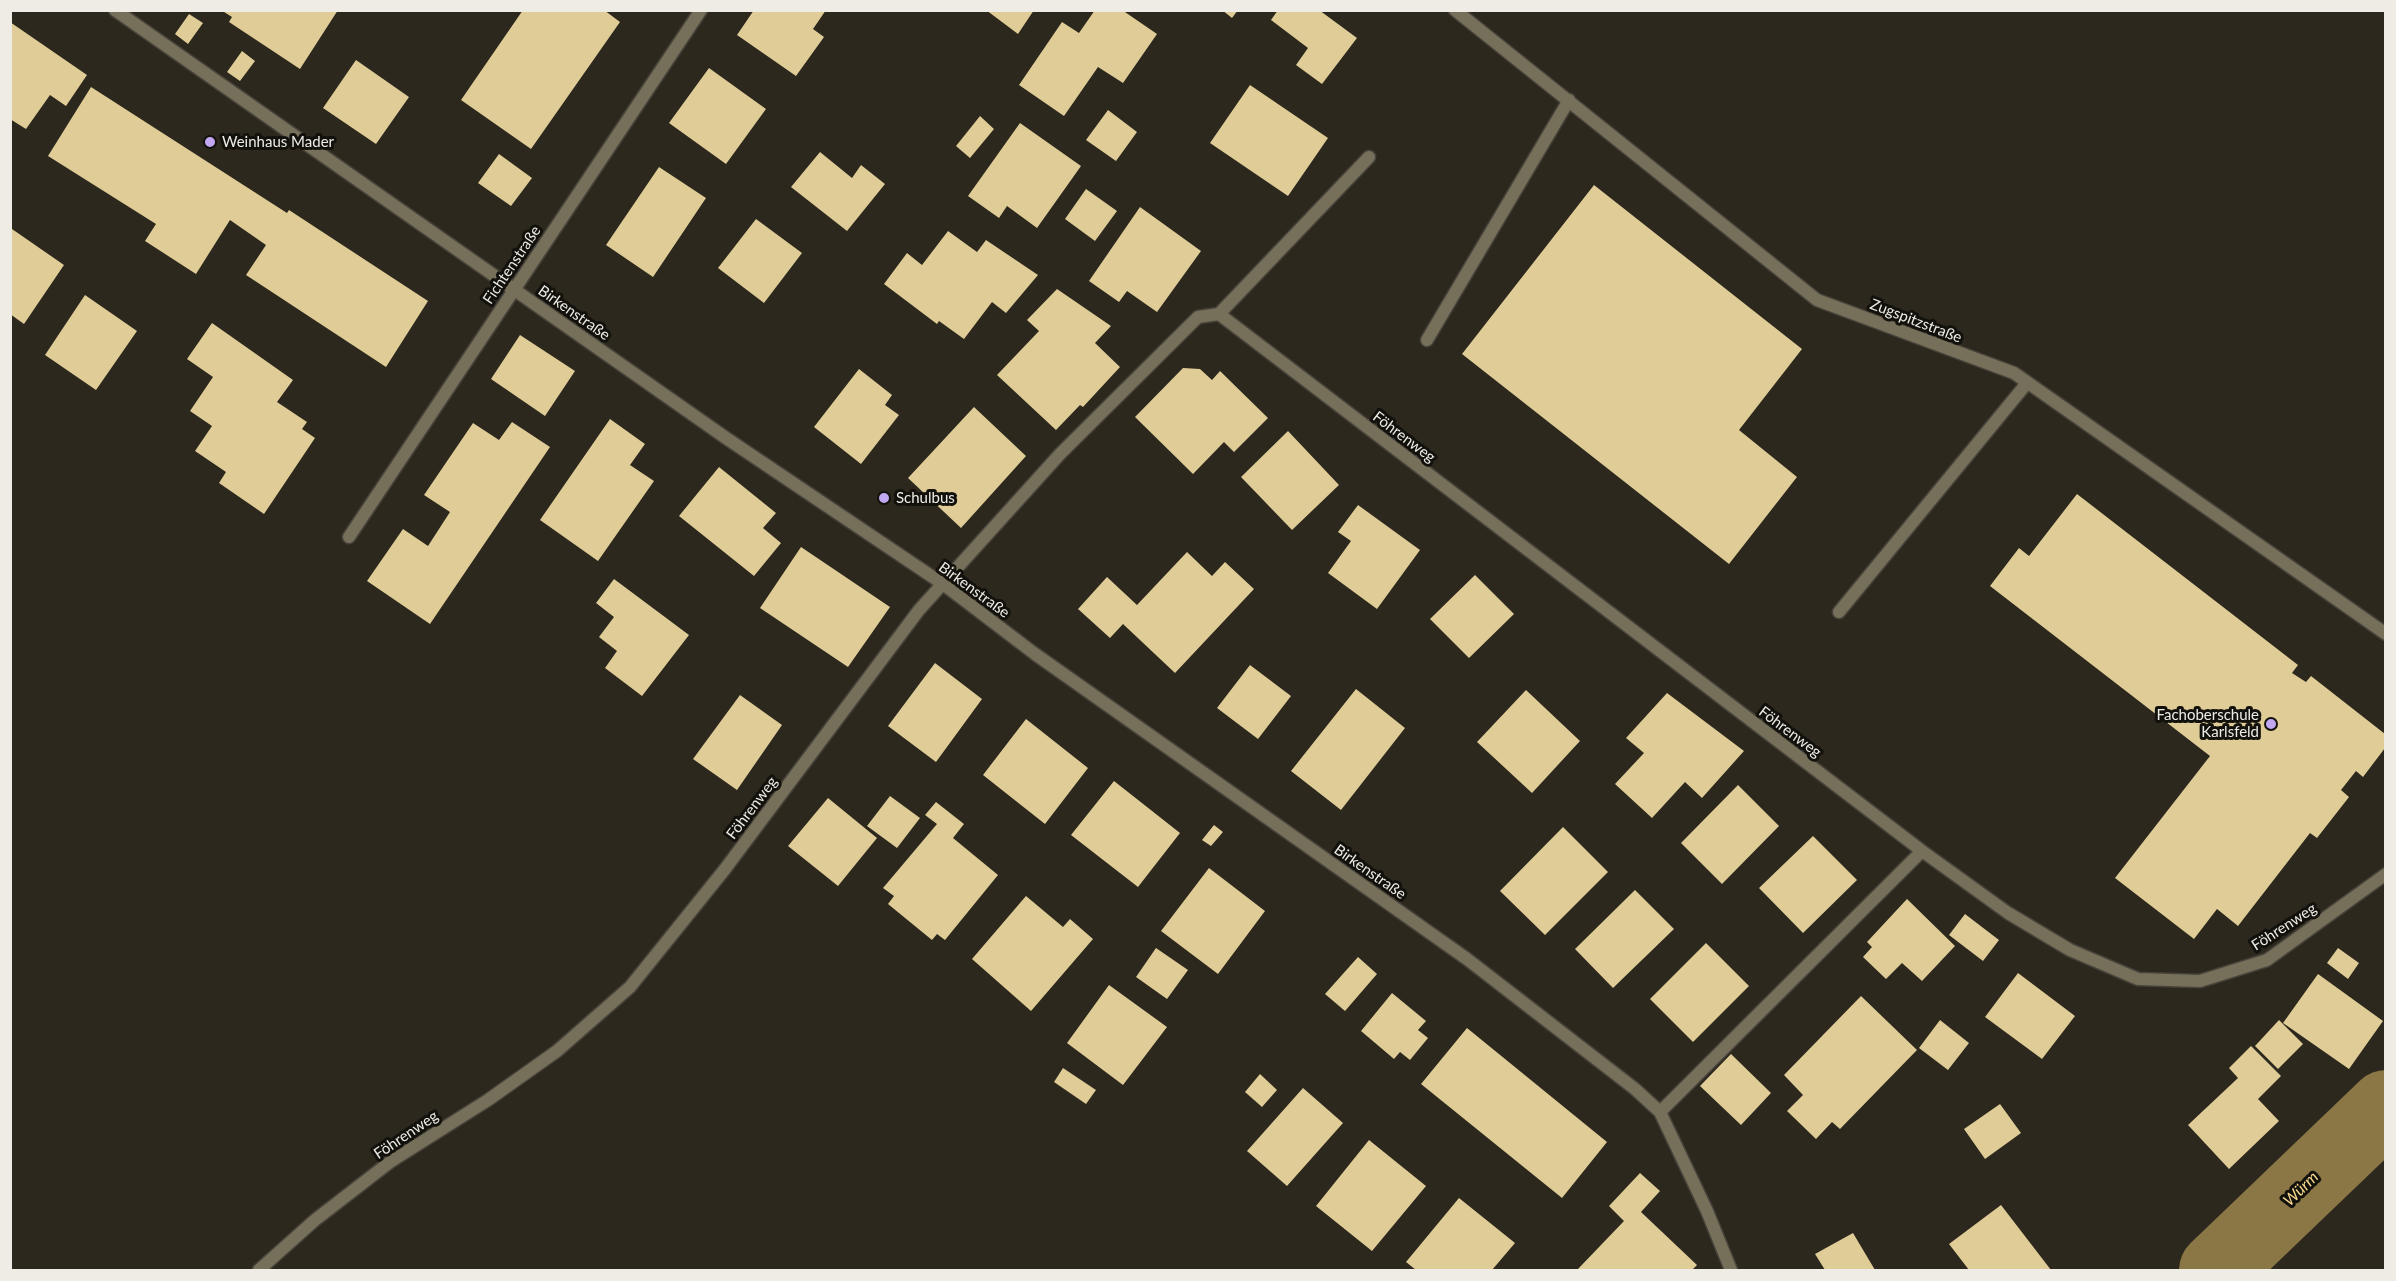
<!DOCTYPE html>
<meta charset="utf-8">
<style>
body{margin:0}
#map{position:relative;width:2396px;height:1281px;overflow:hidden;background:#2c281e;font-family:Lato,sans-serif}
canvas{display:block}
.frame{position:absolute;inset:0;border:12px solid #eeece5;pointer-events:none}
</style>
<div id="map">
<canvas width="2396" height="1281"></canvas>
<div class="frame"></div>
</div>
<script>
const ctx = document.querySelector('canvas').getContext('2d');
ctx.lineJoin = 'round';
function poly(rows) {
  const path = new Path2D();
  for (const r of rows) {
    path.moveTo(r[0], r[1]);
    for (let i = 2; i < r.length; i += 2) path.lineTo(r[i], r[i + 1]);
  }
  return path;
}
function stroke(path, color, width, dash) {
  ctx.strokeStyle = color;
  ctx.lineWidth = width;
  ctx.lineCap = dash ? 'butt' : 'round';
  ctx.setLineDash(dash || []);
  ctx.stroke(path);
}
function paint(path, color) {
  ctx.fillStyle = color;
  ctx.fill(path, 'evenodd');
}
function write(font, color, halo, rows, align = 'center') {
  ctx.font = font + ' Lato,sans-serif';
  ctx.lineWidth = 6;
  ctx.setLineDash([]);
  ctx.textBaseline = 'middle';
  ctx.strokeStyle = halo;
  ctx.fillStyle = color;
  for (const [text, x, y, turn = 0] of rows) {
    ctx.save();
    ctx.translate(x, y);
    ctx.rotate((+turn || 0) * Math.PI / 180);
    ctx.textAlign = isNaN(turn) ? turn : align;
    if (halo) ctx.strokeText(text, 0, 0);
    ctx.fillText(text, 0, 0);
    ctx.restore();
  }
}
stroke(poly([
 [2216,1270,2386,1107]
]), '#8a7745', 74);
paint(poly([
 [221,10,338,10,300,69,229,22,232,17],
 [523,10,604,10,620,22,531,149,461,100],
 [754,10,826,10,813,29,824,37,796,76,737,35],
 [986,10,1034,10,1018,34],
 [1095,10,1122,10,1157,34,1123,83,1098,67,1064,116,1019,85,1062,22,1079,33],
 [1222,10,1238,10,1232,18],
 [1278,10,1319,10,1357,38,1322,84,1296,65,1308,48,1271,20],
 [189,14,203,23,188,44,175,34],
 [10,22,87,75,66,106,50,95,26,129,10,119],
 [242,51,255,61,240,81,227,72],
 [356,60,409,97,376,144,323,108],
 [709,68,766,109,726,164,669,123],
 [1250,85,1328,138,1288,196,1210,143],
 [91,87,287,213,289,210,428,301,386,367,246,275,266,245,230,220,196,274,145,241,156,224,48,156],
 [1108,110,1137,132,1116,161,1086,140],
 [980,116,994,129,970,158,956,146],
 [1020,123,1081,166,1037,228,1007,206,999,218,968,196],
 [820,152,852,178,861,165,885,184,847,231,791,187],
 [499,154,532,178,511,206,478,183],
 [659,167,706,198,653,277,606,245],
 [1594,185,1802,349,1739,430,1797,477,1729,564,1462,354],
 [1086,189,1117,211,1095,241,1065,219],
 [1140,207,1201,251,1157,312,1127,291,1119,302,1089,281],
 [756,219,802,253,764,303,718,268],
 [12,229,64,265,24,324,10,314],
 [948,231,977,252,986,240,1038,275,1006,313,992,302,964,339,939,321,937,324,884,284,907,253,922,265],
 [1057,289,1111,326,1095,343,1120,367,1083,407,1080,405,1056,430,997,375,1039,331,1027,320],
 [85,295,137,331,96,390,45,355],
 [212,323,293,380,277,402,307,422,302,429,315,438,264,514,219,483,226,472,195,451,212,426,190,411,213,377,187,359],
 [520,335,575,371,545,416,491,379],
 [1183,368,1200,369,1212,380,1220,371,1268,418,1234,452,1224,442,1193,474,1135,417],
 [859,369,892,395,885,405,899,415,861,464,814,427],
 [974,407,1026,456,961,528,908,478],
 [610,419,645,444,630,465,654,481,598,561,540,520],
 [512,422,550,447,430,624,367,581,403,529,428,546,450,512,424,495,473,423,499,440],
 [1288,431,1339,485,1292,530,1241,477],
 [719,467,776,513,763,528,781,543,754,576,679,516],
 [2077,494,2298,665,2292,673,2306,682,2311,676,2385,734,2385,748,2363,777,2356,771,2341,790,2349,797,2317,838,2310,833,2238,926,2217,909,2194,939,2115,878,2210,756,1990,586,2019,548,2029,556],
 [1358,505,1420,550,1377,609,1328,573,1351,541,1338,532],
 [801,547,890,607,848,667,760,608],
 [1187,552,1212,576,1225,562,1254,589,1175,673,1123,624,1110,638,1078,609,1107,577,1137,605],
 [1475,575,1514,614,1469,658,1430,619],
 [614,579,689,635,642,696,605,668,617,651,599,637,614,617,596,603],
 [935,663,982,699,936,762,888,726],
 [1250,665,1291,696,1258,739,1217,708],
 [1356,689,1405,728,1341,810,1291,771],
 [1526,690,1580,741,1532,793,1477,742],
 [1667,693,1744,751,1702,798,1685,782,1652,818,1615,784,1644,753,1626,738],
 [740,695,782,725,737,790,693,759],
 [1026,719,1088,768,1045,824,983,775],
 [1114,781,1180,833,1138,887,1071,835],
 [1738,785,1779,826,1722,884,1681,843],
 [890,796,920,818,897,848,867,826],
 [828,798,877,838,838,886,788,846],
 [936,802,964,824,953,838,998,875,945,940,937,934,932,940,888,904,894,896,883,888,937,824,925,815],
 [1214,825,1223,832,1211,846,1202,840],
 [1563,827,1608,872,1545,935,1500,891],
 [1813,836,1857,880,1803,933,1759,888],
 [1209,868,1265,911,1218,974,1161,931],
 [1635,890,1674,929,1613,988,1575,949],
 [1026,896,1063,927,1070,919,1093,939,1031,1011,972,959],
 [1907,899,1955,946,1922,981,1902,963,1886,979,1863,957,1872,947,1867,942],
 [1965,914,1999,940,1983,961,1949,935],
 [1706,943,1749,986,1693,1042,1650,999],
 [1156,948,1188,970,1167,999,1136,977],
 [2338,948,2359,963,2348,979,2327,963],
 [1358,957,1377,974,1345,1011,1325,994],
 [2018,973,2075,1016,2042,1059,1985,1017],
 [2318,974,2383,1021,2349,1069,2283,1023],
 [1109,985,1167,1027,1123,1085,1067,1043],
 [1392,993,1426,1021,1418,1030,1428,1038,1410,1060,1400,1052,1394,1059,1361,1031],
 [1861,996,1917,1050,1840,1129,1832,1122,1816,1139,1787,1111,1803,1095,1784,1075],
 [1940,1020,1969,1043,1948,1070,1919,1048],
 [2279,1020,2303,1044,2278,1069,2255,1046],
 [1467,1028,1607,1142,1562,1198,1421,1084],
 [2251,1046,2281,1076,2258,1099,2279,1121,2229,1169,2188,1125,2238,1078,2229,1068],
 [1731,1054,1771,1093,1741,1125,1700,1086],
 [1063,1068,1096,1090,1086,1104,1054,1082],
 [1260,1074,1277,1090,1262,1107,1245,1092],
 [1303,1088,1343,1123,1287,1186,1247,1151],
 [2000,1104,2021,1133,1985,1159,1964,1129],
 [1369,1140,1426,1186,1372,1251,1316,1206],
 [1640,1173,1660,1191,1641,1212,1697,1265,1692,1270,1577,1270,1624,1221,1609,1206],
 [1459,1198,1515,1243,1492,1270,1416,1270,1406,1262],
 [2001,1205,2051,1270,1969,1270,1949,1244],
 [1853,1233,1875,1270,1825,1270,1815,1254]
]), '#dfcc96');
const service = poly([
 [1427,340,1569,100],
 [1839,612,2027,383]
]);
const minor = poly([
 [115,10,726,438,943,584,1035,654,1467,959,1635,1089,1660,1112,1707,1211,1731,1270],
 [1455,10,1817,300,2014,373,2386,634],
 [1219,314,1369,157],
 [349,537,701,10],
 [1660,1112,1922,851],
 [259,1270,315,1220,390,1162,488,1100,557,1051,630,987,725,869,919,610,1060,454,1198,317,1219,314,1922,851,2008,913,2070,950,2138,979,2200,981,2267,960,2386,874]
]);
stroke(service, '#47433a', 15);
stroke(minor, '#47433a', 15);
stroke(service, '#766f5a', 12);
stroke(minor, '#766f5a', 12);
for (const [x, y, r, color] of [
 [210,142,6,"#c2a8f2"],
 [884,498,6,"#c2a8f2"],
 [2271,724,6,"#c2a8f2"]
]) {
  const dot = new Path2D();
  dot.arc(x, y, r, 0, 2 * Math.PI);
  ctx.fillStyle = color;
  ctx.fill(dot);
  stroke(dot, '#13110c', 2);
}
write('15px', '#eeece5', '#13110c', [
 ["Weinhaus Mader",222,142],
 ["Schulbus",896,498],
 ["Fachoberschule",2259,715,"right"],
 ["Karlsfeld",2259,732,"right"]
], 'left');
write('15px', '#eeece5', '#13110c', [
 ["Fichtenstraße",512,265,-56],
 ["Birkenstraße",574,313,35],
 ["Zugspitzstraße",1916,321,21],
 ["Föhrenweg",1404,437,37],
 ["Birkenstraße",974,590,36],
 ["Föhrenweg",1790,732,37],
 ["Föhrenweg",752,808,-53],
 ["Birkenstraße",1370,872,35],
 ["Föhrenweg",2284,927,-33],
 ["Föhrenweg",406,1135,-34]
]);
write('italic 16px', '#f7da8c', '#13110c', [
 ["Würm",2301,1189,-44]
]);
</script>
